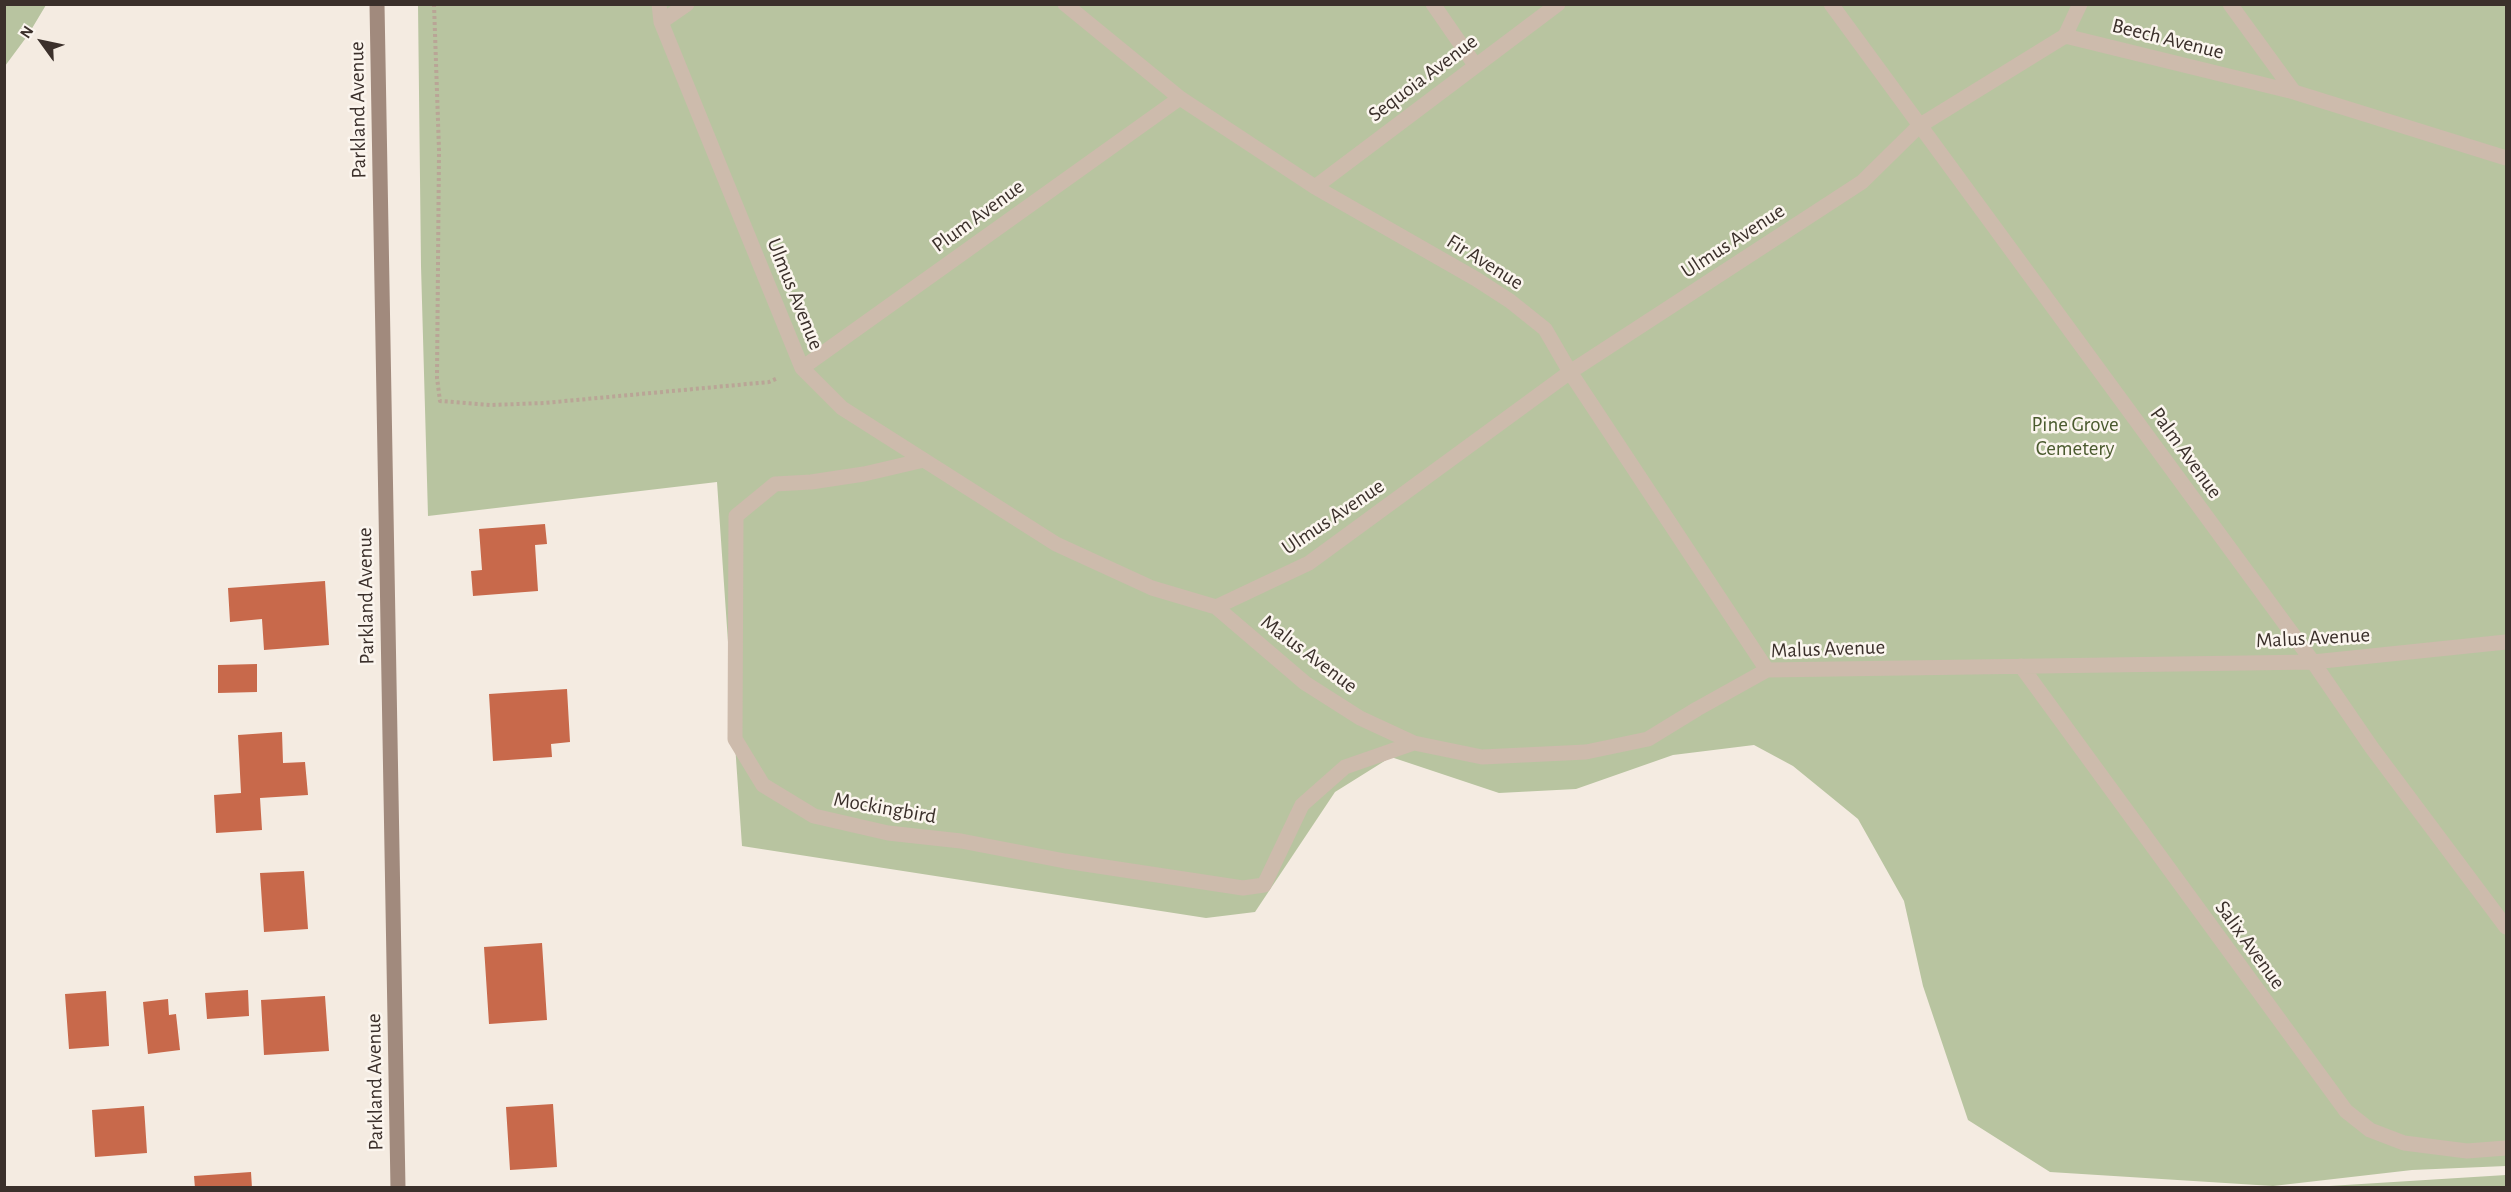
<!DOCTYPE html>
<style>
body{margin:0}
#map{position:relative;width:2511px;height:1192px;overflow:hidden;background:#f4ebe1;font-family:"Alegreya Sans",sans-serif}
canvas{display:block}
.frame{position:absolute;inset:0;border:6px solid #3b302b;pointer-events:none}
.north{position:absolute;left:12px;top:12px;width:60px;height:60px;-webkit-text-stroke:4px #fbf5ee;paint-order:stroke;rotate:303deg;font-size:16px;font-weight:700;line-height:24px;text-align:center;color:#3b302b}
.north::after{content:'';display:block;margin:auto;width:21px;height:27px;background:#3b302b;clip-path:polygon(50% 0,100% 100%,50% 72%,0 100%)}
</style>
<div id="map">
<canvas width="2511" height="1192"></canvas>
<div class="frame"></div>
<div class="north">N</div>
</div>
<script>
const ctx = document.querySelector('canvas').getContext('2d');
ctx.lineJoin = 'round';
function paint(path, color) {
  ctx.fillStyle = color;
  ctx.fill(path, 'evenodd');
}
function poly(rows) {
  const path = new Path2D();
  for (const r of rows) {
    path.moveTo(r[0], r[1]);
    for (let i = 2; i < r.length; i += 2) path.lineTo(r[i], r[i + 1]);
  }
  return path;
}
function stroke(path, color, width, dash) {
  ctx.strokeStyle = color;
  ctx.lineWidth = width;
  ctx.lineCap = dash ? 'butt' : 'round';
  ctx.setLineDash(dash || []);
  ctx.stroke(path);
}
function write(font, color, halo, rows, align = 'center') {
  ctx.font = font + ' "Alegreya Sans",sans-serif';
  ctx.lineWidth = 5;
  ctx.setLineDash([]);
  ctx.textBaseline = 'middle';
  ctx.strokeStyle = halo;
  ctx.fillStyle = color;
  for (const [text, x, y, turn = 0] of rows) {
    ctx.save();
    ctx.translate(x, y);
    ctx.rotate((+turn || 0) * Math.PI / 180);
    ctx.textAlign = isNaN(turn) ? turn : align;
    if (halo) ctx.strokeText(text, 0, 0);
    ctx.fillText(text, 0, 0);
    ctx.restore();
  }
}
paint(poly([
 [5,4,46,5,28,35,5,66],
 [418,5,2506,5,2506,1166,2412,1170,2273,1186,2050,1172,1968,1120,1923,986,1904,901,1858,819,1793,766,1754,745,1673,755,1576,789,1499,793,1391,757,1335,792,1255,912,1206,918,742,846,717,482,428,516,421,266],
 [2506,1175,2506,1187,2313,1187]
]), '#b8c4a0');
paint(poly([
 [545,524,547,544,535,545,538,591,473,596,471,571,482,570,479,529],
 [325,581,329,645,264,650,262,619,230,622,228,588],
 [257,664,257,692,218,693,218,665],
 [567,689,570,742,551,744,552,757,493,761,489,694],
 [282,732,283,763,305,762,308,795,260,798,262,830,216,833,214,795,241,793,238,735],
 [304,871,308,929,264,932,260,873],
 [542,943,547,1020,489,1024,484,947],
 [248,990,249,1016,207,1019,205,993],
 [106,991,109,1046,69,1049,65,994],
 [325,996,329,1051,264,1055,261,1000],
 [168,999,169,1015,176,1014,180,1050,148,1054,143,1002],
 [553,1104,557,1167,510,1170,506,1107],
 [144,1106,147,1153,95,1157,92,1110],
 [251,1172,252,1188,195,1188,194,1176]
]), '#c8694b');
stroke(poly([
 [434,4,439,150,437,378,440,401,491,405,544,403,769,382,778,378]
]), '#b9a596', 4, [3, 3]);
stroke(poly([
 [659,4,661,22,802,368,842,408,1056,544,1152,588,1216,607,1309,563,1570,372,1862,182,1919,126,2065,36],
 [1065,4,1180,98,1315,187,1476,279,1510,301,1545,329,1570,372,1767,670],
 [1433,4,1475,65],
 [1831,4,2313,662,2372,748,2506,927],
 [2080,4,2065,36,2294,92,2506,158],
 [2230,4,2294,92],
 [661,22,687,4],
 [1315,187,1558,4],
 [802,368,1180,98],
 [924,460,864,474,811,482,775,484,736,516,735,739,763,785,814,816,888,833,961,841,1065,861,1243,888,1264,885,1302,805,1345,767,1414,743],
 [1216,607,1305,683,1360,718,1414,743,1482,757,1586,752,1648,739,1697,709,1767,670,2313,662,2506,642],
 [2021,666,2346,1111,2370,1130,2404,1143,2467,1151,2506,1148]
]), '#cdbbac', 15);
stroke(poly([
 [377,4,398,1188]
]), '#a18a7d', 15);
write('21px', '#3b302b', '#fbf5ee', [
 ["Beech Avenue",2168,39,14],
 ["Sequoia Avenue",1423,78,-37],
 ["Parkland Avenue",358,110,-91],
 ["Plum Avenue",978,216,-36],
 ["Ulmus Avenue",1733,241,-33],
 ["Fir Avenue",1485,262,32],
 ["Ulmus Avenue",795,294,68],
 ["Palm Avenue",2186,453,54],
 ["Ulmus Avenue",1333,517,-34],
 ["Parkland Avenue",366,596,-91],
 ["Malus Avenue",2313,638,-3],
 ["Malus Avenue",1828,649,-2],
 ["Malus Avenue",1309,654,37],
 ["Mockingbird",885,808,10],
 ["Salix Avenue",2250,945,54],
 ["Parkland Avenue",375,1082,-91]
]);
write('21px', '#4a5a2e', '#fbf5ee', [
 ["Pine Grove",2075,425],
 ["Cemetery",2075,449]
]);
</script>
